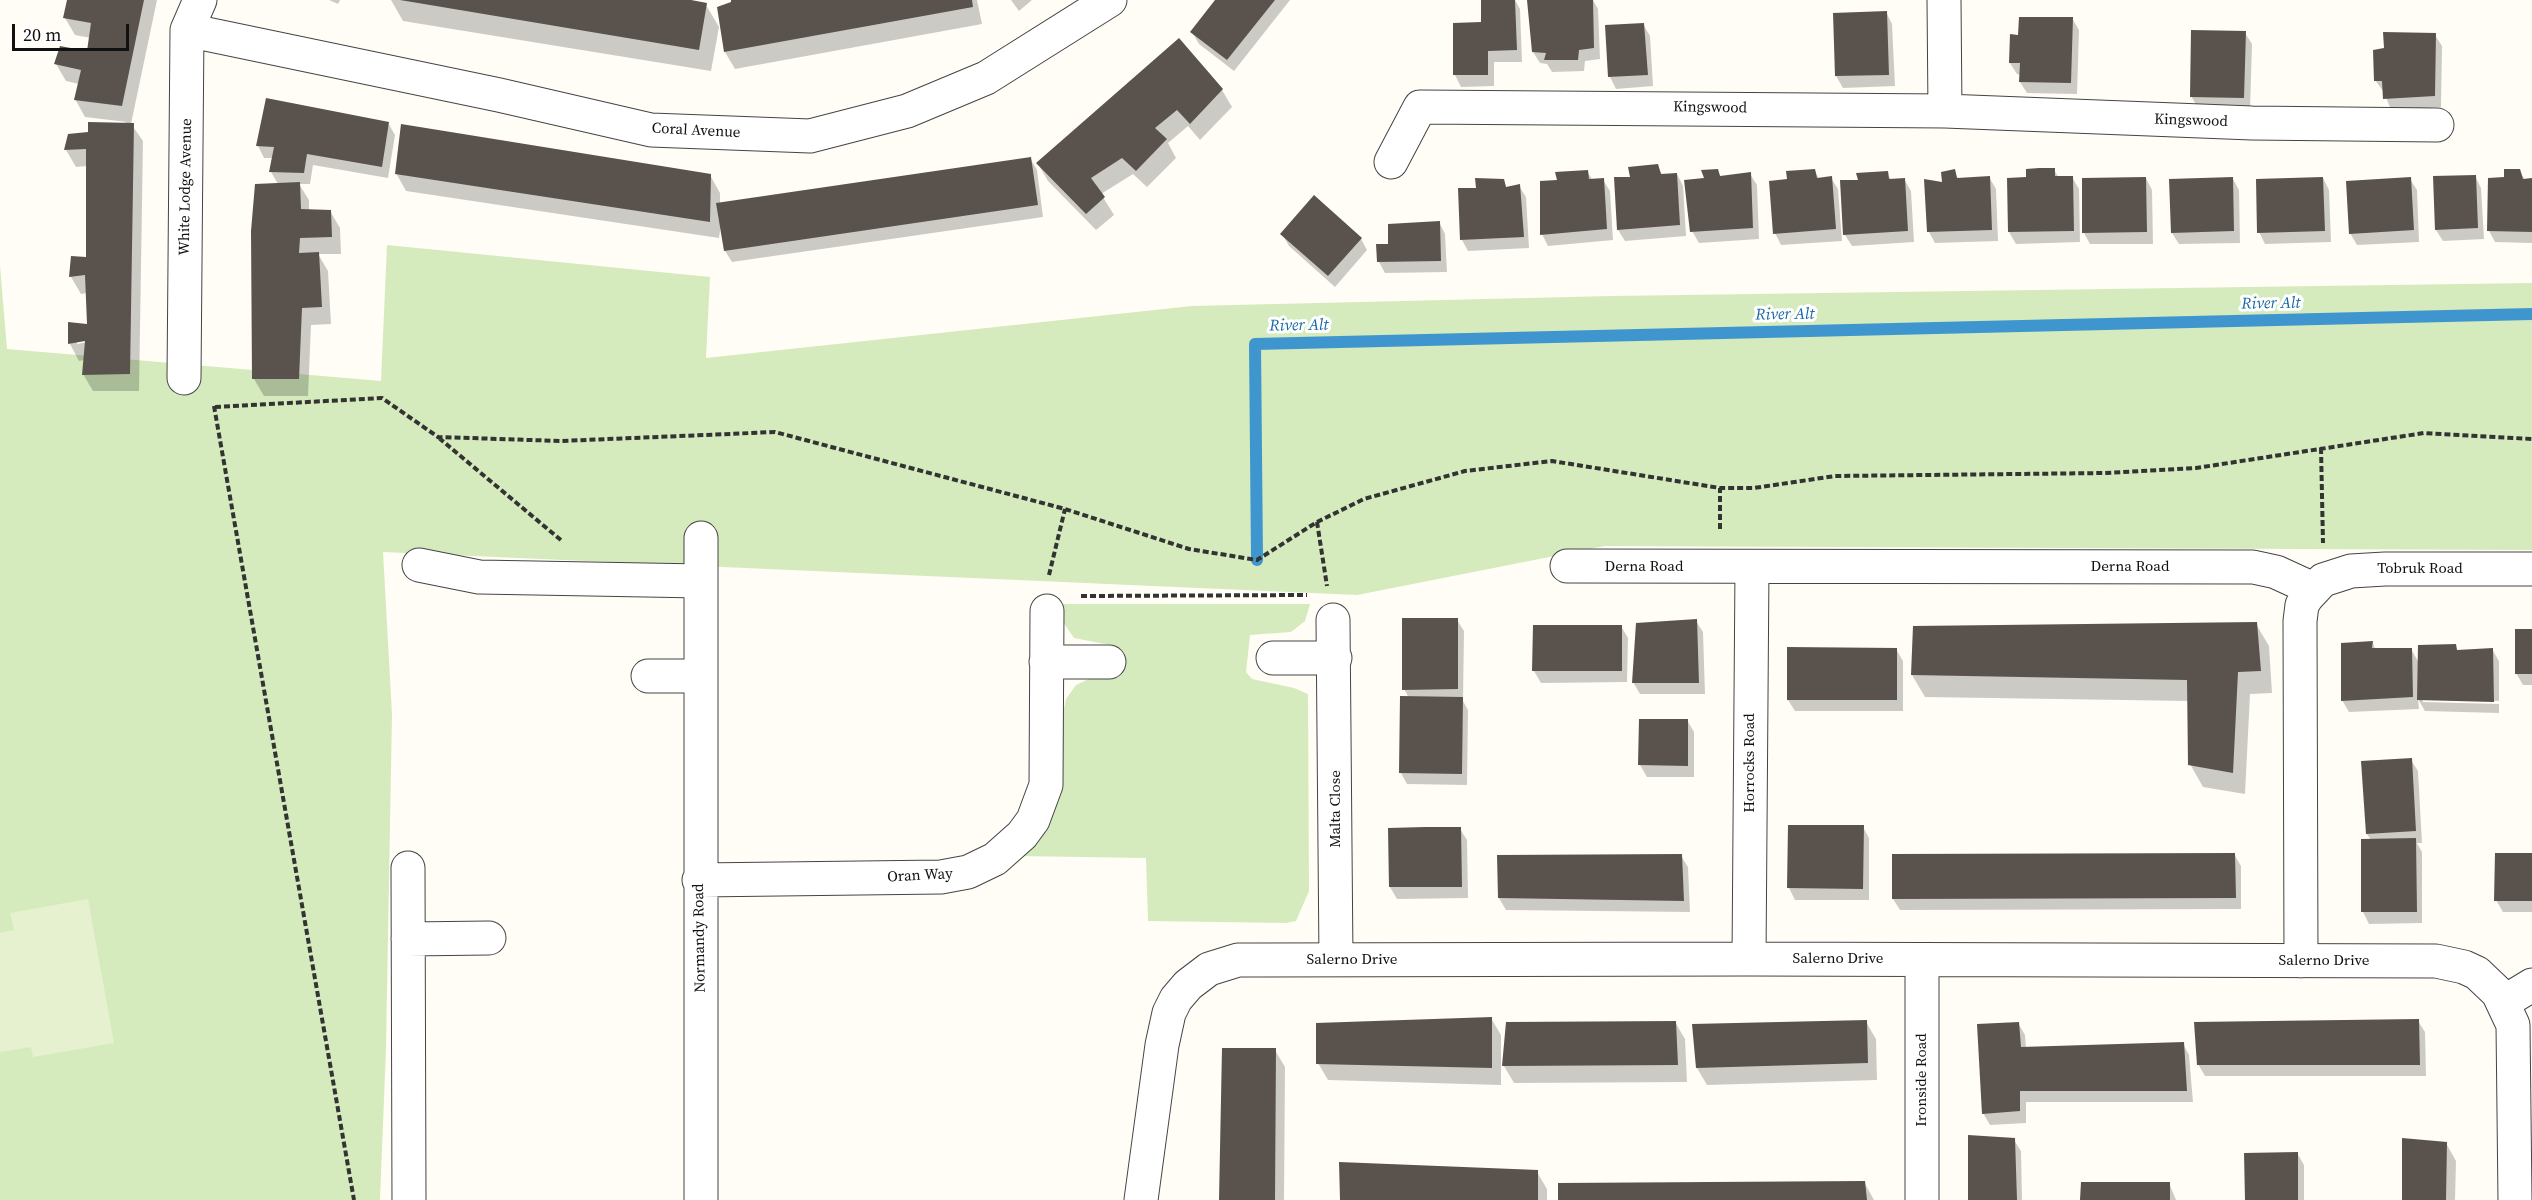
<!DOCTYPE html>
<style>
body{margin:0}
#map{position:relative;width:2532px;height:1200px;overflow:hidden;background:#fffdf5;font-family:"Source Serif 4",serif}
canvas{display:block}
.scale{position:absolute;left:12px;top:24px;width:117px;height:27px;box-sizing:border-box;border:3px solid #111;border-top:0;padding-left:8px;font-size:18px;line-height:21px;white-space:nowrap;color:#111;-webkit-text-stroke:4px #fff;paint-order:stroke}
</style>
<div id="map">
<canvas width="2532" height="1200"></canvas>
<div class="scale">20 m</div>
</div>
<script>
const ctx = document.querySelector('canvas').getContext('2d');
ctx.lineJoin = 'round';
function paint(path, color) {
  ctx.fillStyle = color;
  ctx.fill(path, 'evenodd');
}
function poly(rows) {
  const path = new Path2D();
  for (const r of rows) {
    path.moveTo(r[0], r[1]);
    for (let i = 2; i < r.length; i += 2) path.lineTo(r[i], r[i + 1]);
  }
  return path;
}
function stroke(path, color, width, dash) {
  ctx.strokeStyle = color;
  ctx.lineWidth = width;
  ctx.lineCap = dash ? 'butt' : 'round';
  ctx.setLineDash(dash || []);
  ctx.stroke(path);
}
function write(font, color, halo, rows, align = 'center') {
  ctx.font = font + ' "Source Serif 4",serif';
  ctx.lineWidth = 6;
  ctx.setLineDash([]);
  ctx.textBaseline = 'middle';
  ctx.strokeStyle = halo;
  ctx.fillStyle = color;
  for (const [text, x, y, turn = 0] of rows) {
    ctx.save();
    ctx.translate(x, y);
    ctx.rotate((+turn || 0) * Math.PI / 180);
    ctx.textAlign = isNaN(turn) ? turn : align;
    if (halo) ctx.strokeText(text, 0, 0);
    ctx.fillText(text, 0, 0);
    ctx.restore();
  }
}
paint(poly([
 [387,245,710,277,706,358,1192,306,1612,296,2532,283,2532,550,1605,546,1357,595,383,552,392,714,386,1048,380,1200,0,1200,0,266,7,349,381,381],
 [1061,604,1310,604,1305,621,1291,632,1250,635,1246,672,1252,679,1294,688,1308,694,1309,891,1296,921,1286,923,1148,921,1146,858,1017,856,1060,727,1066,699,1076,685,1089,679,1113,678,1110,645,1074,638,1061,619]
]), '#d5ebbd');
paint(poly([
 [88,899,114,1043,33,1057,31,1047,0,1052,0,933,14,930,10,913]
]), '#e6f2cf');
paint(poly([
 [68,0,157,0,131,124,143,141,139,391,93,391,83,374,84,360,79,361,70,344,89,325,87,293,81,294,71,277,72,258,88,259,87,166,76,167,66,150,90,133,127,122,85,117,75,99,79,84,66,81,56,64,88,53,91,38,75,35,65,18],
 [91,338,92,341,77,344,77,341],
 [329,0,340,0,338,4],
 [391,0,691,0,706,5,719,27,711,71,403,21],
 [732,0,977,0,982,24,735,69,725,52,719,8,733,3],
 [1011,0,1032,0,1019,11],
 [1217,0,1290,0,1234,71,1199,44,1192,32],
 [1482,0,1515,0,1520,9,1522,62,1494,62,1494,86,1461,87,1455,75,1482,24],
 [1529,0,1593,0,1598,9,1600,59,1585,61,1584,71,1552,72,1547,64,1540,63,1533,52],
 [1886,12,1892,24,1895,86,1843,88,1836,76,1834,14],
 [2072,18,2079,30,2077,94,2027,93,2020,82,2020,75,2017,74,2010,63,2019,37],
 [1643,24,1650,36,1653,86,1616,89,1610,77,1607,27],
 [2245,33,2252,44,2250,110,2198,108,2191,96],
 [2435,35,2442,46,2441,107,2391,110,2384,92,2375,80],
 [1222,90,1232,107,1200,140,1188,126,1168,143,1176,158,1147,187,1133,174,1101,194,1114,215,1096,230,1048,181,1038,164],
 [268,100,388,123,395,135,388,178,313,165,310,184,299,184,309,200,309,211,330,211,340,228,341,254,318,254,328,271,331,324,311,325,308,396,264,396,254,379,278,184,271,172,273,158,264,158,258,146],
 [1030,158,1037,170,1043,217,732,262,725,251,721,224,719,238,406,191,396,173,710,175,720,193,720,204],
 [1657,166,1663,176,1677,174,1683,186,1686,236,1625,241,1618,230,1632,179],
 [1717,170,1721,177,1750,174,1757,185,1759,239,1699,243,1692,231,1706,179],
 [2054,170,2059,178,2072,177,2079,189,2080,242,2016,244,2009,232,2009,179,2027,179],
 [2519,170,2525,180,2532,180,2532,243,2495,242,2489,231,2506,178],
 [1587,171,1593,181,1603,180,1610,191,1613,240,1548,246,1542,234,1559,181],
 [1815,171,1819,179,1831,178,1838,189,1842,241,1781,245,1775,233,1789,180],
 [1954,171,1959,180,1989,177,1996,189,1998,241,1935,243,1929,232,1944,183],
 [1887,172,1891,180,1904,179,1911,191,1914,242,1852,246,1845,235,1860,182],
 [2475,176,2481,188,2484,239,2443,241,2436,230],
 [2146,178,2152,190,2153,244,2090,244,2084,233],
 [2323,178,2329,190,2331,242,2265,244,2259,232],
 [2233,179,2239,190,2240,243,2179,244,2172,233],
 [2410,179,2417,190,2419,242,2357,245,2350,233],
 [1503,181,1507,188,1519,186,1526,197,1529,248,1468,251,1462,240,1478,189],
 [1439,222,1445,234,1447,272,1385,273,1379,262,1390,245],
 [1282,234,1361,239,1367,250,1335,287,1289,246],
 [1457,620,1464,631,1463,701,1468,710,1467,785,1407,784,1401,773,1409,698,1404,689],
 [1696,621,1703,632,1705,694,1640,694,1633,682],
 [2256,624,2269,646,2272,693,2250,694,2245,794,2203,787,2190,764,2189,701,1925,697,1912,675],
 [1621,626,1628,638,1627,682,1541,683,1534,671],
 [2532,630,2532,685,2523,685,2516,673],
 [2372,642,2376,650,2411,649,2419,663,2455,646,2458,651,2492,649,2499,661,2499,701,2423,699,2423,702,2499,704,2499,713,2425,711,2418,699,2419,709,2349,712,2342,700],
 [1896,649,1903,661,1903,711,1795,711,1788,700],
 [1687,720,1694,732,1694,777,1647,777,1640,765],
 [2411,760,2418,771,2422,843,2417,843,2422,852,2422,923,2369,924,2363,912,2362,840,2371,840,2367,834,2363,763],
 [1789,826,1863,827,1869,838,1869,900,1795,900,1789,888],
 [1389,829,1460,829,1467,840,1468,898,1397,899,1390,887],
 [2234,854,2241,866,2241,909,1900,910,1893,899],
 [2532,855,2532,912,2503,912,2496,900],
 [1681,856,1688,867,1690,912,1506,910,1499,898],
 [1491,1018,1501,1035,1501,1085,1328,1080,1318,1063],
 [2418,1021,2425,1032,2426,1076,2205,1076,2198,1064],
 [1675,1022,1685,1039,1687,1082,1514,1083,1504,1066,1507,1024],
 [1866,1022,1876,1039,1877,1080,1707,1085,1697,1068,1694,1025],
 [2018,1023,2025,1035,2026,1048,2183,1044,2189,1055,2193,1102,2026,1102,2026,1123,1990,1125,1983,1113],
 [1275,1050,1285,1067,1284,1200,1220,1200],
 [2014,1140,2021,1151,2022,1200,1969,1200],
 [2446,1143,2456,1161,2455,1200,2404,1200],
 [2297,1153,2304,1165,2304,1200,2247,1200],
 [1537,1172,1547,1189,1547,1200,1341,1200],
 [1864,1182,1874,1200,1560,1200],
 [2169,1183,2176,1200,2082,1200]
]), '#0003');
stroke(poly([
 [1257,560,1255,344,2532,314]
]), '#3f96cf', 12);
paint(poly([
 [67,0,144,0,122,106,74,100,81,70,54,64,60,46,87,51,91,23,63,18],
 [400,0,691,0,707,3,699,50],
 [731,0,972,0,973,7,724,52,717,7,731,2],
 [1215,0,1275,0,1227,60,1190,32],
 [1481,0,1515,0,1517,50,1488,51,1488,75,1453,75,1453,23,1481,22],
 [1527,0,1593,0,1594,48,1579,50,1578,60,1544,60,1546,53,1532,52],
 [1887,11,1889,75,1835,76,1833,13],
 [2019,17,2073,17,2071,83,2019,82,2020,63,2009,63,2010,34,2018,35],
 [1644,23,1648,75,1608,77,1605,25],
 [2191,30,2246,31,2244,98,2190,97],
 [2383,32,2436,33,2435,96,2383,99,2382,81,2374,81,2373,50,2384,48],
 [1179,38,1223,89,1190,124,1177,110,1155,128,1167,139,1136,171,1122,158,1091,178,1105,197,1086,214,1036,163],
 [266,98,389,122,382,167,307,154,304,173,269,172,274,147,256,146],
 [88,122,134,123,130,374,82,375,85,341,68,344,68,322,87,324,85,275,69,277,71,256,86,257,86,149,64,150,68,134,88,132],
 [401,124,711,174,710,222,395,174],
 [1031,157,1038,205,724,251,716,203],
 [1658,164,1661,174,1677,173,1680,225,1617,230,1614,177,1630,177,1628,167],
 [2039,168,2055,168,2055,176,2073,176,2074,231,2008,232,2007,178,2026,177,2026,169],
 [1718,169,1720,176,1751,172,1753,228,1690,232,1684,180,1704,178,1701,170],
 [1815,169,1817,178,1832,176,1836,229,1773,234,1769,181,1787,179,1786,171],
 [1955,169,1957,178,1990,176,1992,230,1927,232,1924,179,1942,182,1941,172],
 [2504,169,2520,169,2523,179,2532,178,2532,232,2487,231,2488,178,2504,177],
 [1588,170,1589,179,1604,178,1607,229,1540,235,1540,181,1557,180,1555,172],
 [1888,171,1889,179,1905,178,1908,231,1843,235,1840,180,1858,180,1856,173],
 [2476,175,2478,228,2435,230,2433,176],
 [2146,177,2147,232,2082,233,2082,178],
 [2233,177,2234,231,2171,233,2169,179],
 [2323,177,2325,231,2257,233,2256,179],
 [2411,177,2414,230,2349,234,2346,181],
 [1475,178,1504,179,1506,187,1520,184,1524,237,1460,240,1458,188,1476,188],
 [300,182,301,209,331,210,332,237,300,238,299,253,319,252,322,307,302,308,299,379,252,379,251,231,255,184],
 [1314,195,1362,238,1328,276,1280,234],
 [1440,221,1441,261,1377,262,1376,244,1388,244,1388,224],
 [1402,618,1458,618,1458,689,1402,690],
 [1697,619,1699,683,1632,683,1636,623],
 [2257,622,2261,671,2238,672,2233,773,2188,765,2187,680,1911,675,1913,626],
 [1533,625,1622,625,1622,671,1532,671],
 [2515,629,2532,629,2532,674,2515,674],
 [2373,641,2372,648,2412,648,2413,697,2341,701,2341,643],
 [2456,644,2457,650,2493,648,2494,702,2417,700,2418,645],
 [1787,647,1897,648,1897,700,1787,700],
 [1400,696,1463,697,1462,774,1399,773],
 [1639,719,1688,719,1688,766,1638,765],
 [2412,758,2416,831,2366,834,2361,761],
 [1788,825,1864,825,1863,889,1787,888],
 [1425,827,1461,827,1462,887,1389,887,1388,828],
 [2416,838,2417,912,2361,912,2361,839],
 [2235,853,2236,898,1892,899,1892,854],
 [2495,853,2532,853,2532,901,2494,901],
 [1682,854,1684,901,1498,898,1497,855],
 [1492,1017,1492,1068,1316,1064,1316,1023],
 [2419,1019,2420,1065,2197,1065,2194,1022],
 [1867,1020,1868,1063,1696,1068,1692,1024],
 [1676,1021,1678,1065,1502,1066,1506,1022],
 [2019,1022,2021,1047,2184,1042,2187,1091,2020,1091,2020,1111,1982,1114,1977,1024],
 [1222,1048,1276,1048,1275,1200,1219,1200],
 [1968,1135,2015,1138,2017,1200,1968,1200],
 [2402,1138,2447,1142,2446,1200,2402,1200],
 [2298,1152,2298,1200,2245,1200,2244,1153],
 [1339,1162,1538,1170,1538,1200,1340,1200],
 [1865,1181,1867,1200,1558,1200,1558,1183],
 [2081,1182,2170,1182,2170,1200,2080,1200]
]), '#5a524d');
const minor = poly([
 [1944,0,1945,111],
 [187,30,499,95,651,130,810,136,907,111,986,78,1110,0],
 [1391,162,1420,107,1945,111,2252,123,2437,125],
 [184,378,187,30,200,0],
 [701,538,701,1200],
 [419,565,479,577,701,581],
 [1567,566,2253,567,2276,572,2313,589],
 [1333,620,1336,960],
 [1273,658,1335,658],
 [1046,662,1109,662],
 [648,676,700,676],
 [408,868,409,1200],
 [699,880,941,877,968,872,995,859,1022,835,1033,820,1046,785,1047,611],
 [408,939,489,938],
 [1749,959,1752,567],
 [2301,961,2300,621,2302,605,2307,597,2323,580,2351,571,2385,569,2532,569],
 [2504,1002,2532,985],
 [1141,1200,1162,1045,1169,1013,1176,999,1188,985,1209,969,1238,960,1258,960,1749,959,2436,961,2464,967,2477,973,2498,993,2513,1025,2515,1200],
 [1922,1200,1922,960]
]);
stroke(minor, '#444', 35);
stroke(poly([
 [214,406,354,1200],
 [215,407,382,398,438,437,561,441,775,432,1065,509,1189,549,1257,560,1317,522,1364,499,1465,471,1552,461,1720,488,1754,488,1835,476,2106,473,2196,468,2424,433,2532,439],
 [439,438,562,541],
 [2321,448,2323,543],
 [1317,522,1327,586],
 [1720,529,1720,488],
 [1049,575,1065,509],
 [1081,596,1307,595]
]), '#333', 4, [6, 3]);
stroke(minor, '#fff', 33);
write('15px', '#111', '#fff', [
 ["Kingswood",1710,108,1],
 ["Kingswood",2191,121,2],
 ["Coral Avenue",696,131,3],
 ["White Lodge Avenue",186,187,-89],
 ["Derna Road",1644,567],
 ["Derna Road",2130,567],
 ["Tobruk Road",2420,569],
 ["Horrocks Road",1750,763,-90],
 ["Malta Close",1336,809,-90],
 ["Oran Way",920,876,-3],
 ["Normandy Road",700,938,-91],
 ["Salerno Drive",1838,959],
 ["Salerno Drive",1352,960],
 ["Salerno Drive",2324,961],
 ["Ironside Road",1922,1080,-90]
]);
write('italic 16px', '#1768a6', '#fff', [
 ["River Alt",2271,304,-1],
 ["River Alt",1785,315,-1],
 ["River Alt",1299,326,-1]
]);
</script>
